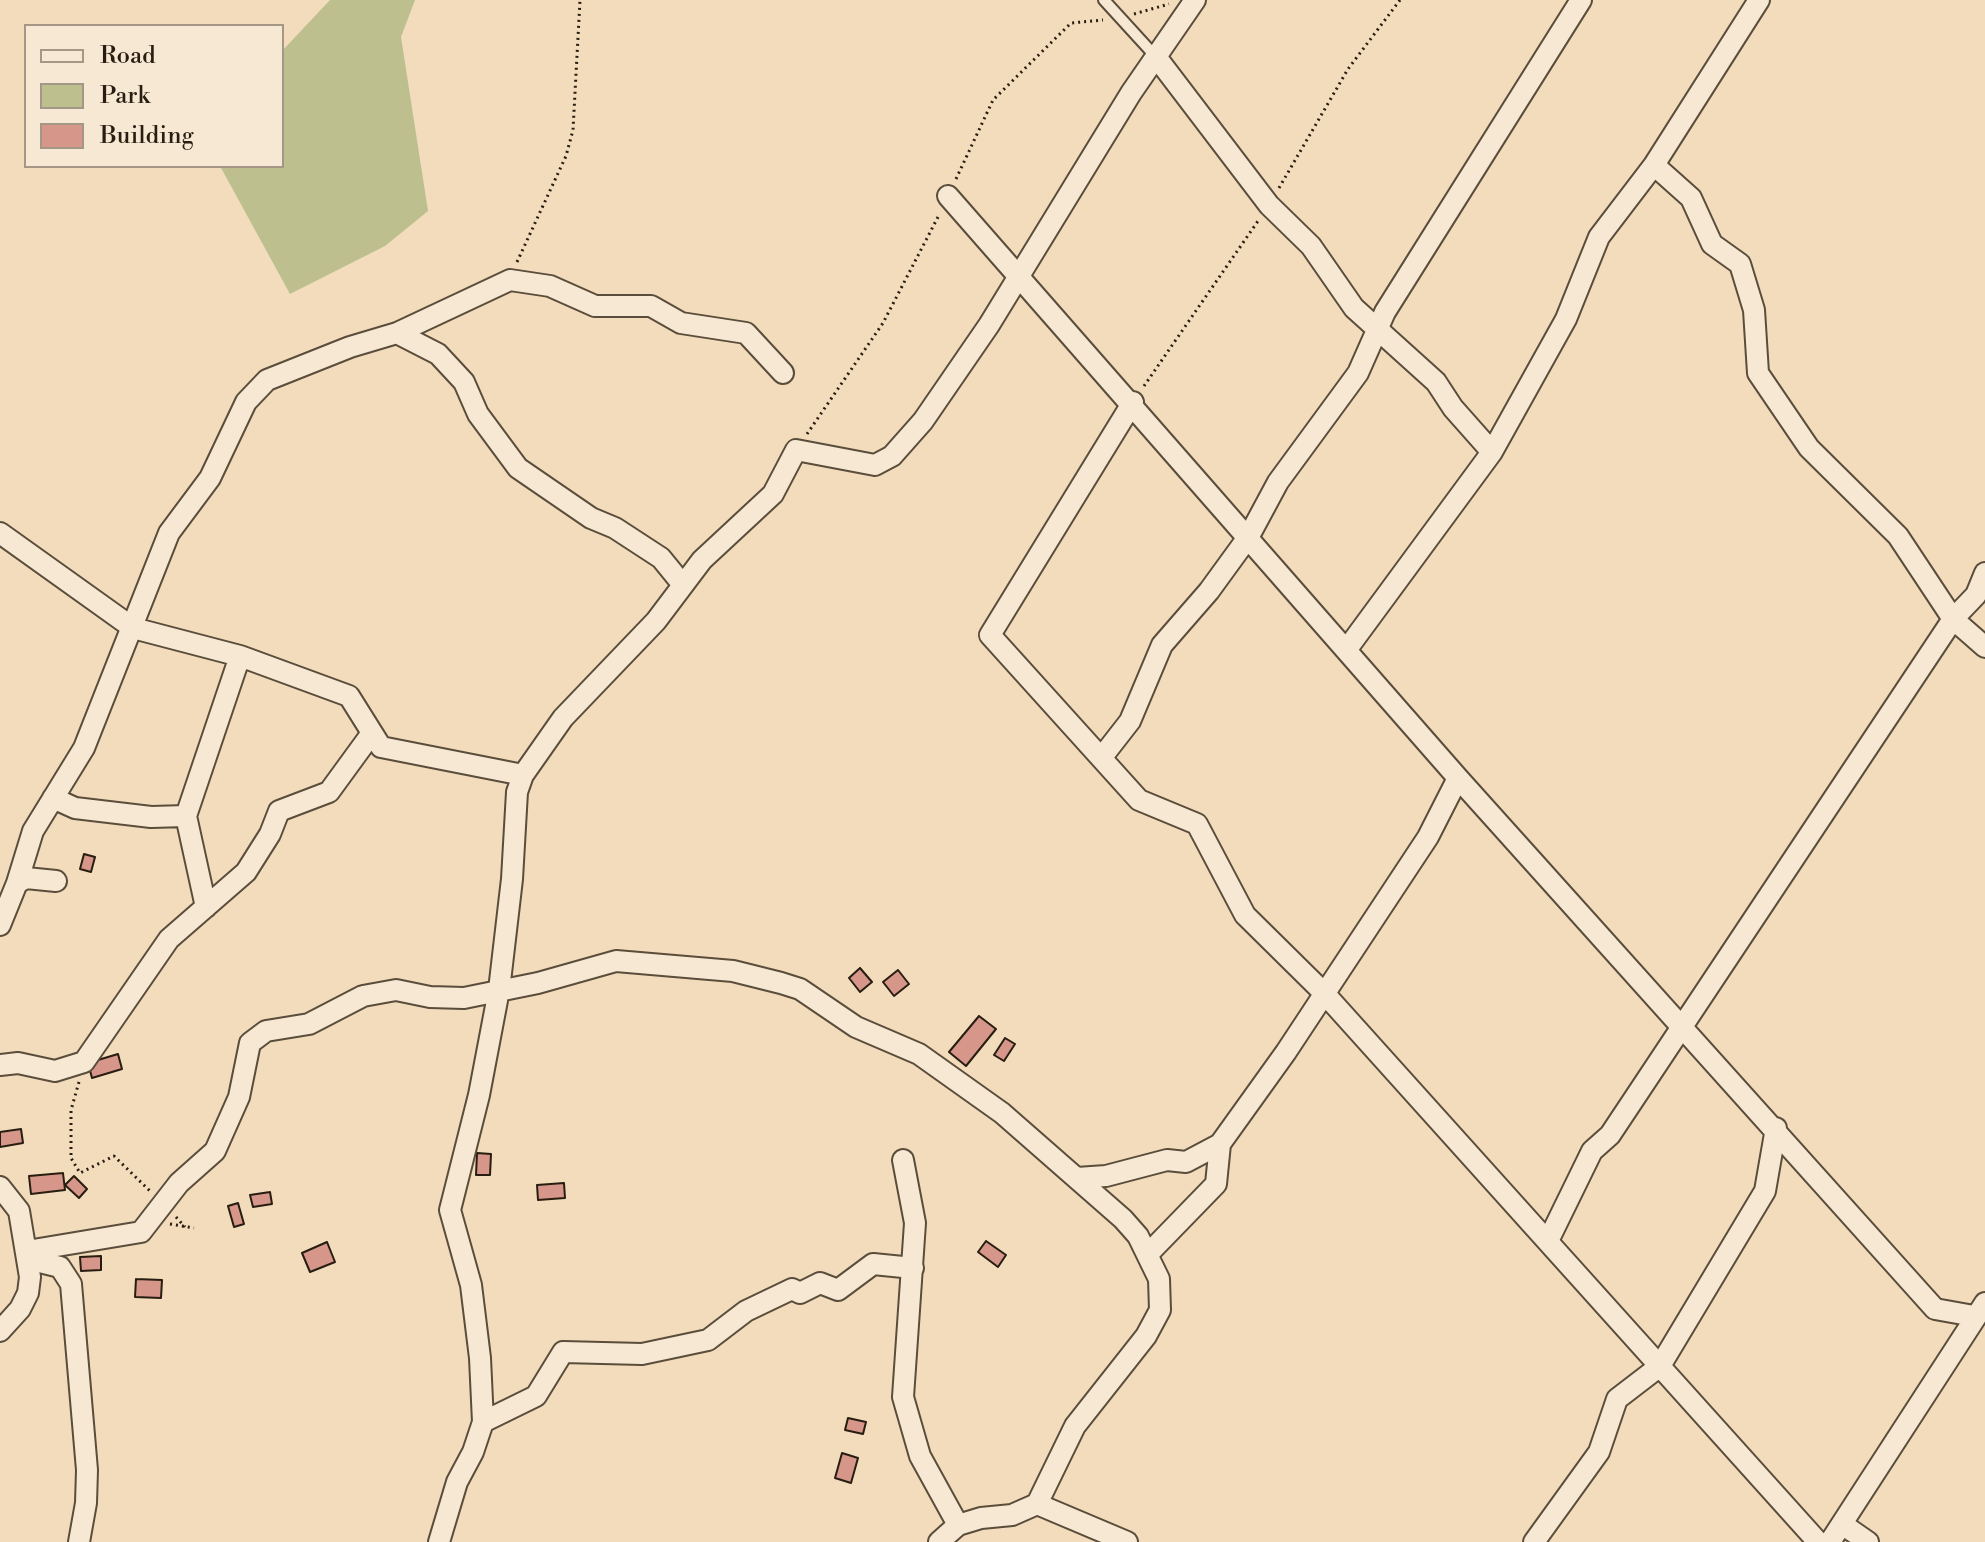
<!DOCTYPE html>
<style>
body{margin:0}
#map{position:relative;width:1985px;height:1542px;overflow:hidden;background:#f2dcbc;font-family:"Libre Bodoni",serif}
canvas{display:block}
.legend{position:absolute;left:24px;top:24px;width:260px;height:144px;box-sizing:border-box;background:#f7e8d3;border:2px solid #a49785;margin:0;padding:10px 14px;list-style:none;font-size:24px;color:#271d10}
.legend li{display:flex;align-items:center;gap:16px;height:40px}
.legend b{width:40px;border:2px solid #a49785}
</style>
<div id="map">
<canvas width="1985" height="1542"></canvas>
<ul class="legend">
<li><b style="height:10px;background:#f7e8d3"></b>Road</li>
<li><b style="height:22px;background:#bebf8e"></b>Park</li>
<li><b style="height:22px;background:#d7968a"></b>Building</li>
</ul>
</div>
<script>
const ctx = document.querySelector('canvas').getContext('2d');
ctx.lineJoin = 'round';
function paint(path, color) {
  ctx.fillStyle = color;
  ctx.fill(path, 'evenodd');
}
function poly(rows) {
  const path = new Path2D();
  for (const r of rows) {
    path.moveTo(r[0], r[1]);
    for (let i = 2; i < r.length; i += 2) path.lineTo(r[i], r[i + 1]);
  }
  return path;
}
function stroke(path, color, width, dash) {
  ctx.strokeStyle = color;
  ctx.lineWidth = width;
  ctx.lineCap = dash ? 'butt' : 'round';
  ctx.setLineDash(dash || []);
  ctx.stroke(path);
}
paint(poly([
 [330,0,415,0,401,37,428,211,385,246,290,294,220,166,282,166,282,51]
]), '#bebf8e');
const building = poly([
 [84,854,95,857,91,872,80,869,84,854],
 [860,968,872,982,860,992,849,978,860,968],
 [898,970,909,984,894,996,883,982,898,970],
 [979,1016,996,1029,966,1066,949,1052,979,1016],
 [1005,1038,1015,1044,1004,1061,994,1055,1005,1038],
 [118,1054,122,1069,92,1078,88,1063,118,1054],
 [21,1129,23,1143,0,1147,0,1132,21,1129],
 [477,1153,491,1154,490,1175,476,1175,477,1153],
 [63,1173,65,1190,31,1194,29,1176,63,1173],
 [74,1176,87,1189,79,1198,65,1185,74,1176],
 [564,1183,565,1198,538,1200,537,1185,564,1183],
 [270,1192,272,1204,253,1207,250,1195,270,1192],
 [238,1203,244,1224,234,1227,228,1206,238,1203],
 [986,1241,1006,1255,998,1267,978,1252,986,1241],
 [327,1242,335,1262,310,1272,302,1253,327,1242],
 [101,1256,101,1270,81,1271,80,1257,101,1256],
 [136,1279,162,1280,161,1298,135,1297,136,1279],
 [848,1418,866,1422,863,1434,845,1430,848,1418],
 [842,1453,858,1458,851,1483,835,1478,842,1453]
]);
paint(building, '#d7968a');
stroke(building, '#271d10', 2);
const service = poly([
 [1104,0,1157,58]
]);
const minor = poly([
 [1157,58,1269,205,1311,246,1354,308,1436,382,1453,408,1492,452],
 [1654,165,1691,198,1712,244,1740,264,1754,310,1758,373,1809,448,1898,536,1953,619,1985,647],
 [948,196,1458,778,1935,1309,1974,1316],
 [397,333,438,354,464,382,478,414,518,468,591,518,615,528,661,558,683,585],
 [1133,402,990,635,1139,800,1197,824,1245,915,1324,993,1818,1542],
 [0,533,133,628,240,656,349,696,381,747,523,775],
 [1347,649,1492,452,1566,319,1599,237,1654,165,1759,0],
 [1102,757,1130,721,1162,645,1209,591,1249,536,1278,482,1358,373,1385,312,1581,0],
 [53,798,75,808,151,817,186,816],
 [17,883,33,831,84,748,169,533,210,478,246,402,267,380,350,347,397,333,510,280,550,286,595,306,651,306,681,323,746,333,783,373],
 [206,907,186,816,240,656],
 [0,925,17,883,26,878,56,881],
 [0,1065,18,1063,55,1071,84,1062,169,939,246,872,270,834,279,811,329,792,372,733],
 [903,1160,915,1223,903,1397,920,1456,958,1525],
 [1077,1178,1106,1176,1167,1160,1186,1162,1220,1144,1286,1052,1428,837,1458,778],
 [0,1187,19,1211,30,1277,28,1293,20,1309,0,1331],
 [1548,1241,1592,1151,1610,1135,1953,619,1976,595,1985,573],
 [27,1251,141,1232,179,1183,215,1151,239,1097,250,1043,266,1031,309,1024,363,996,396,990,430,997,464,998,538,983,616,961,733,971,781,983,800,989,856,1027,919,1054,1002,1113,1123,1219,1138,1236,1159,1279,1160,1310,1146,1336,1075,1426,1037,1504,1012,1515,981,1518,958,1525,939,1542],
 [1148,1254,1216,1184,1220,1144],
 [28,1259,60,1267,71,1284,87,1470,86,1503,79,1542],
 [483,1422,536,1396,563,1352,642,1354,708,1340,746,1311,792,1289,800,1293,820,1283,838,1290,873,1264,913,1268],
 [1037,1504,1127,1542],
 [1842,1524,1868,1542],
 [439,1542,457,1482,473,1452,483,1422,480,1358,471,1285,450,1210,479,1095,499,990,512,879,517,792,523,775,563,718,656,621,702,560,773,494,796,450,875,465,892,456,923,421,989,325,1131,93,1195,0],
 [1534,1542,1599,1452,1617,1399,1660,1366,1765,1191,1776,1128],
 [1830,1542,1985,1303]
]);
stroke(service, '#5a4d3b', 14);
stroke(minor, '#5a4d3b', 24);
stroke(poly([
 [1134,14,1169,4],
 [956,179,993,100,1071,23,1103,20],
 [1279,188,1348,69,1400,0],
 [517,262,566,156,573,130,580,0],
 [1144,386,1258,221],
 [807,434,883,323,939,215],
 [79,1082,71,1110,71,1158,80,1173,114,1156,151,1192],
 [176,1217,185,1227],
 [170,1224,194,1228]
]), '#271d10', 3, [2, 4]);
stroke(service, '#f7e8d3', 10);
stroke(minor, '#f7e8d3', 20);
</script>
